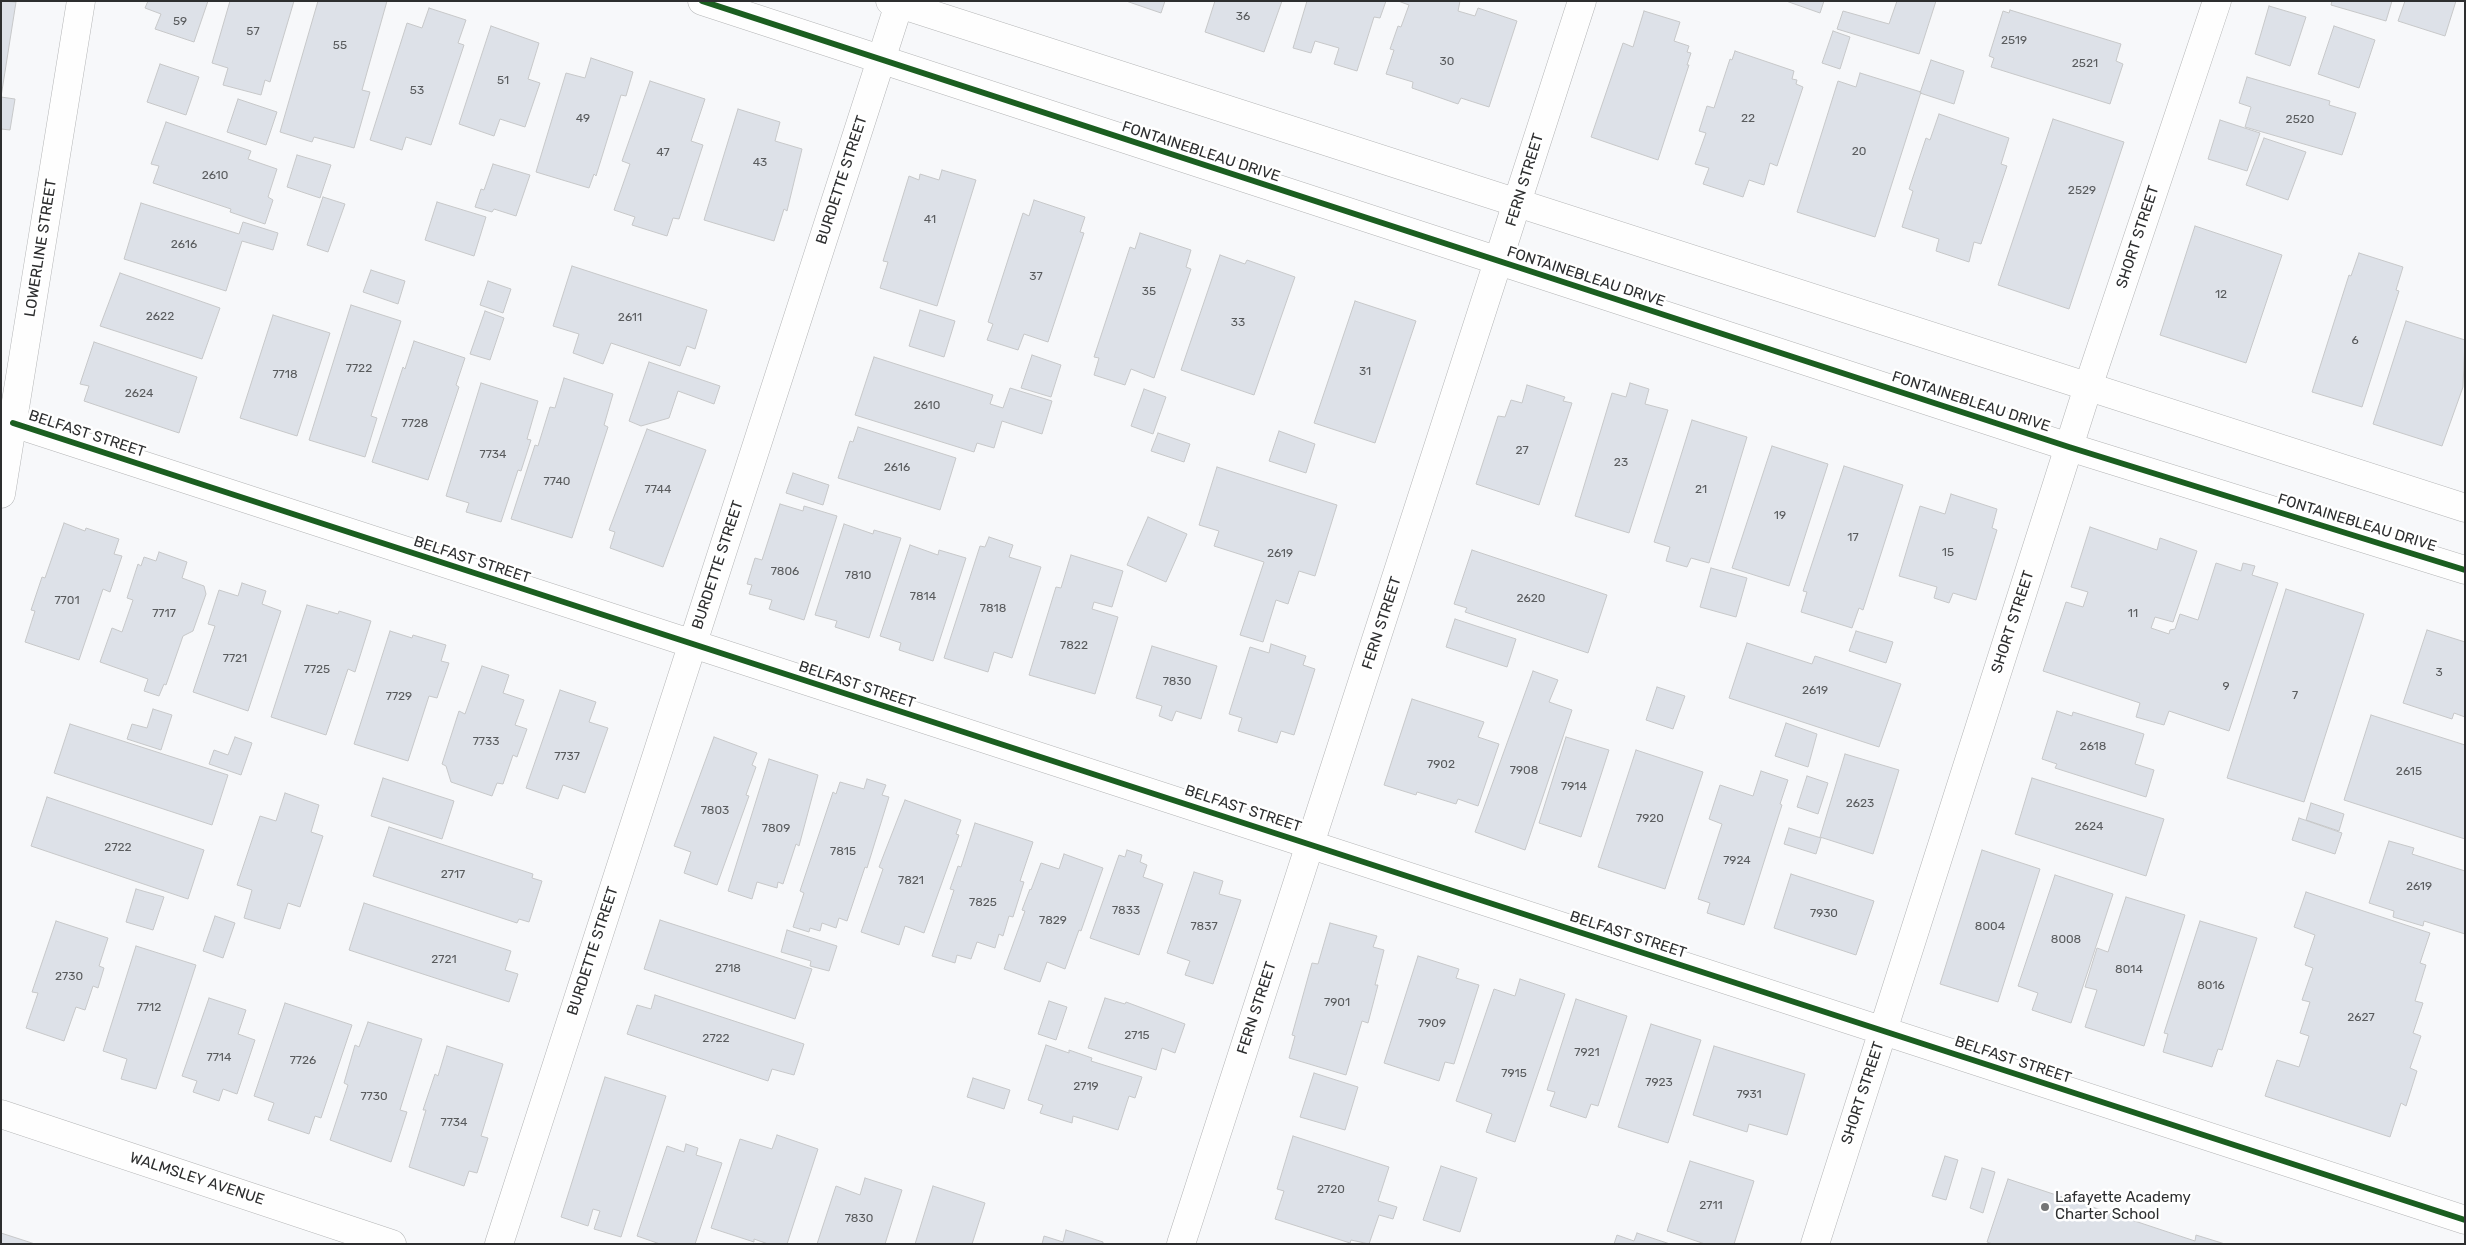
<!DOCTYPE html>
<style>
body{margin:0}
#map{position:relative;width:2466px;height:1245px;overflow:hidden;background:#f7f8fa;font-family:Rubik,sans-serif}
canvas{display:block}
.frame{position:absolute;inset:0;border:2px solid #2d2e2f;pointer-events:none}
</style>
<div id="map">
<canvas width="2466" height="1245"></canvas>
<div class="frame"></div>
</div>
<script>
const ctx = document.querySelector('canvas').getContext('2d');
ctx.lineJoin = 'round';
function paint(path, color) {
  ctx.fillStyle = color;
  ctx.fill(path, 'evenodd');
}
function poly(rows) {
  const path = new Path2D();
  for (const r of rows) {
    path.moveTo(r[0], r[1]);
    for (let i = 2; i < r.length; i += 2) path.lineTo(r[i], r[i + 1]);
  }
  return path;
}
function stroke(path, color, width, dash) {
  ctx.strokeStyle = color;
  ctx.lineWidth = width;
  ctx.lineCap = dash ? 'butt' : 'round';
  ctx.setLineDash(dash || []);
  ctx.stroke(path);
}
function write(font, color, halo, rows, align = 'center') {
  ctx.font = font + ' Rubik,sans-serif';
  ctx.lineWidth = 5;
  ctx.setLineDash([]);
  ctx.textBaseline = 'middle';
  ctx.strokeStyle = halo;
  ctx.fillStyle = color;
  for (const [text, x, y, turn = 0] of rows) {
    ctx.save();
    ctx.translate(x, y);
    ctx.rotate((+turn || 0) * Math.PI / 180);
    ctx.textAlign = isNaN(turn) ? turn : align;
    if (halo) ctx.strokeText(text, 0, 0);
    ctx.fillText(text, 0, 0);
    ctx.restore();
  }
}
const building = poly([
 [1,1,16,2,1,97,15,99,10,130,1,129,1,1],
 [148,1,208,1,194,42,155,29,161,14,145,8,148,1],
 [230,1,294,1,270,82,265,80,261,95,223,85,228,68,212,63,230,1],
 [318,1,387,1,362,90,370,92,354,148,314,137,312,142,280,132,318,1],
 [1126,1,1165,1,1161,13,1126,1],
 [1215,1,1282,1,1264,52,1205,32,1215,1],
 [1307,1,1386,1,1380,18,1374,17,1357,71,1334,64,1339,48,1315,41,1311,53,1293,48,1307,1],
 [1460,1,1458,11,1475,16,1478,8,1517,21,1489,107,1461,98,1458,104,1412,88,1413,82,1386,74,1394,50,1390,49,1398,26,1401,27,1409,5,1398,1,1460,1],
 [1786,1,1824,1,1820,13,1786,1],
 [1897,1,1936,1,1919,54,1837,29,1843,11,1889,24,1897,1],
 [2332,1,2392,1,2386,21,2331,5,2332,1],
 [2405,1,2456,1,2445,36,2398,21,2405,1],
 [2269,6,2306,17,2290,66,2255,54,2269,6],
 [429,8,466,20,458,43,464,45,431,145,406,137,402,150,370,140,407,23,422,28,429,8],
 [2010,10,2121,44,2116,61,2123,64,2110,104,1991,67,1994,58,1989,56,2003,11,2009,13,2010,10],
 [1644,11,1680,22,1674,41,1689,46,1687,52,1691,53,1687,65,1689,65,1658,160,1591,137,1623,43,1633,47,1644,11],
 [491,26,539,43,528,79,540,83,525,127,500,119,494,136,459,124,491,26],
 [2334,26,2375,40,2359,88,2318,74,2334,26],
 [1833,31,1850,37,1840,69,1822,63,1833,31],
 [1735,51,1794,71,1792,79,1797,80,1796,84,1803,87,1777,166,1770,163,1764,185,1749,180,1743,197,1703,184,1709,168,1695,164,1706,133,1699,131,1707,106,1714,108,1730,59,1732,60,1735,51],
 [591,58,633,72,626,96,621,95,596,176,594,174,589,188,536,172,566,73,585,78,591,58],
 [1931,60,1964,71,1954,104,1920,93,1931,60],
 [160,64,199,77,186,115,147,102,160,64],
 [1860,73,1921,92,1875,237,1797,212,1838,81,1856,87,1860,73],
 [2247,77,2330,101,2329,105,2356,113,2342,155,2245,127,2251,107,2239,103,2247,77],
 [650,81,705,99,691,141,703,145,679,219,673,218,667,236,632,225,635,217,614,210,630,164,622,161,650,81],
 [238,99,277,112,266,145,227,132,238,99],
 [738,109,780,122,775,141,802,149,787,211,784,209,774,241,704,220,738,109],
 [1939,114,2009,138,2001,164,2007,166,1981,244,1974,242,1969,262,1936,251,1939,239,1902,227,1913,191,1909,189,1926,138,1930,140,1939,114],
 [2053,119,2124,142,2069,309,1998,285,2053,119],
 [2220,120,2260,133,2247,171,2208,159,2220,120],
 [166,122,251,151,248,159,277,169,268,197,273,200,265,224,230,212,231,209,153,183,159,166,151,164,166,122],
 [2264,138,2306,152,2288,200,2246,185,2264,138],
 [297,155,331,165,320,198,287,187,297,155],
 [493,164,530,175,516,216,494,209,492,212,475,207,481,189,484,190,493,164],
 [942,170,976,180,937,306,880,288,888,262,883,261,909,176,919,180,920,174,939,180,942,170],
 [323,197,345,204,328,252,307,245,323,197],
 [1034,200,1085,217,1080,232,1084,233,1048,342,1024,334,1018,350,987,340,993,324,988,322,1023,213,1029,216,1034,200],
 [437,202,486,217,474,256,425,240,437,202],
 [141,203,239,234,243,222,278,233,273,250,242,241,226,291,124,259,141,203],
 [2195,226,2282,255,2246,363,2160,335,2195,226],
 [1140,233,1191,250,1186,267,1191,269,1154,378,1131,369,1125,385,1094,375,1099,358,1094,357,1130,247,1135,249,1140,233],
 [2359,253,2403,267,2396,290,2399,291,2362,407,2312,392,2349,275,2351,276,2359,253],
 [1220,255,1245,264,1247,260,1295,277,1254,395,1181,370,1220,255],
 [572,266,707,310,695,349,687,346,680,366,611,343,603,364,573,353,579,334,553,326,572,266],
 [371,270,405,281,398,304,363,292,371,270],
 [120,273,220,308,202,359,100,326,120,273],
 [488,281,511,289,503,313,480,305,488,281],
 [1355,301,1416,321,1375,443,1314,423,1355,301],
 [351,305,401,321,371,416,377,418,365,457,309,440,351,305],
 [920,310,955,321,944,357,909,346,920,310],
 [485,311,504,318,490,360,470,354,485,311],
 [273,315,330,333,297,436,240,418,273,315],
 [2406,321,2465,340,2463,387,2442,446,2373,424,2406,321],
 [414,341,465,358,456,385,459,387,428,480,372,462,403,367,405,369,414,341],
 [94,342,197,377,179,433,84,401,89,386,80,384,94,342],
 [1032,355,1061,365,1051,397,1021,388,1032,355],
 [874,357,993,395,990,404,1003,408,1010,388,1052,401,1042,434,1002,421,994,448,977,443,974,452,855,415,874,357],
 [649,362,720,386,714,404,678,391,669,418,641,426,629,421,649,362],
 [564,378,613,394,604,425,608,427,572,538,511,519,535,445,538,446,550,407,555,408,564,378],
 [481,383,538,401,527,439,531,440,521,471,518,470,501,522,466,512,469,503,446,496,481,383],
 [1630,383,1649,389,1645,404,1668,410,1629,533,1575,516,1612,393,1626,397,1630,383],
 [1527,385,1565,397,1563,401,1572,403,1539,505,1476,484,1498,416,1505,417,1511,400,1522,403,1527,385],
 [1144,389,1166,397,1153,434,1131,426,1144,389],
 [1692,420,1747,437,1709,563,1691,558,1687,567,1666,561,1670,547,1654,542,1692,420],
 [858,427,956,458,940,510,838,478,850,441,853,442,858,427],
 [647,429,706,450,663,567,610,548,615,532,609,530,647,429],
 [1279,431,1315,444,1306,473,1269,461,1279,431],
 [1158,433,1190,444,1184,462,1151,451,1158,433],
 [1772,446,1828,464,1789,586,1732,568,1772,446],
 [1844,466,1903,485,1863,610,1859,608,1852,628,1801,612,1807,592,1803,591,1844,466],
 [1217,467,1337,505,1315,576,1299,571,1288,604,1276,600,1263,642,1240,635,1264,562,1214,546,1219,531,1199,525,1217,467],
 [793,473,829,485,823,505,786,493,793,473],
 [1951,494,1997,509,1992,528,1997,530,1976,600,1953,593,1949,603,1934,598,1937,587,1899,576,1920,506,1945,514,1951,494],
 [780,504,803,511,804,506,837,516,804,620,769,609,772,600,749,594,752,585,747,584,755,558,762,560,780,504],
 [1148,517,1187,534,1166,582,1127,565,1148,517],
 [64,523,85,531,86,528,119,539,114,554,122,556,110,592,103,589,79,660,25,642,35,611,31,610,42,577,45,578,64,523],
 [844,524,873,534,874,530,901,538,869,638,835,627,837,621,815,615,844,524],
 [2090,527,2157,550,2160,538,2197,551,2173,622,2155,617,2151,628,2169,634,2170,630,2175,629,2180,614,2198,620,2216,563,2241,571,2243,563,2255,566,2252,575,2278,583,2229,731,2169,711,2164,725,2136,717,2140,703,2043,671,2066,602,2083,607,2088,592,2071,587,2090,527],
 [989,537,1013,545,1009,557,1041,567,1012,658,994,652,988,672,944,658,980,546,985,547,989,537],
 [910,545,938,555,939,550,966,558,933,661,899,650,901,643,880,636,910,545],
 [1472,550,1607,595,1588,653,1465,612,1467,608,1454,604,1472,550],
 [159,552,187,562,182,578,204,586,206,594,193,631,183,636,166,685,164,684,159,696,144,691,148,679,100,662,112,628,122,632,133,600,127,598,138,564,141,566,144,557,156,561,159,552],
 [1071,555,1123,571,1112,607,1094,602,1092,609,1118,617,1095,694,1029,675,1056,587,1061,588,1071,555],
 [1711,568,1747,578,1736,617,1700,607,1711,568],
 [242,583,266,591,262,604,281,611,248,711,193,692,215,626,208,624,219,590,238,596,242,583],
 [2286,589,2364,614,2304,802,2227,778,2286,589],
 [307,605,338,614,339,611,371,621,355,672,348,669,326,735,271,717,307,605],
 [1455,619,1516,639,1507,667,1446,647,1455,619],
 [2427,630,2465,642,2465,717,2454,713,2452,719,2403,703,2427,630],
 [390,631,412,638,413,635,446,645,441,661,449,663,437,698,429,696,408,761,354,744,390,631],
 [1856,631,1893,642,1886,663,1849,651,1856,631],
 [1747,643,1812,664,1815,656,1901,684,1879,747,1729,698,1747,643],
 [1271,644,1306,656,1303,665,1315,669,1294,735,1281,731,1277,743,1238,731,1242,718,1229,714,1250,647,1269,653,1271,644],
 [1152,646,1217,666,1201,719,1176,711,1172,721,1159,716,1162,706,1136,698,1152,646],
 [482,666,509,675,503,693,524,700,515,725,527,729,517,757,513,755,503,784,497,783,492,796,451,782,446,766,442,764,459,711,465,714,482,666],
 [1533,671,1558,680,1549,702,1572,710,1525,850,1475,832,1533,671],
 [1657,687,1685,696,1673,729,1646,720,1657,687],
 [560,690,596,702,589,722,608,728,585,793,563,785,558,799,526,788,560,690],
 [1412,699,1484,722,1478,737,1499,744,1478,806,1458,799,1456,804,1417,792,1416,795,1384,785,1412,699],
 [153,709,172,715,161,750,127,739,132,724,147,728,153,709],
 [2057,711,2072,716,2073,712,2144,734,2135,764,2154,770,2146,797,2055,768,2057,764,2042,759,2057,711],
 [2371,715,2465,745,2465,839,2344,800,2371,715],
 [1786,723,1817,734,1808,767,1775,756,1786,723],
 [70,724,228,775,212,825,54,773,70,724],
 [235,737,252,743,241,775,209,764,214,750,228,755,235,737],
 [714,737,757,753,752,765,756,767,746,795,749,796,717,885,684,873,691,852,674,846,714,737],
 [1566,737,1609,750,1581,837,1539,823,1566,737],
 [1636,750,1703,772,1665,889,1598,867,1636,750],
 [1845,754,1899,770,1873,854,1820,837,1845,754],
 [769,759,818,775,799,846,796,844,783,884,778,882,777,888,757,882,752,899,728,891,769,759],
 [1761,771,1788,780,1780,804,1782,805,1744,925,1707,913,1710,903,1698,899,1722,824,1709,819,1720,785,1753,796,1761,771],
 [1807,776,1828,783,1818,814,1797,807,1807,776],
 [383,778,454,801,442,839,371,816,383,778],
 [2032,778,2164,819,2146,876,2015,834,2032,778],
 [867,779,886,785,882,795,889,797,867,868,865,867,847,921,839,918,836,928,822,923,820,931,810,928,809,932,793,927,804,893,800,891,833,792,836,794,840,782,864,789,867,779],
 [285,793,319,805,311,832,323,836,300,907,288,903,280,929,244,918,252,890,237,885,260,816,276,821,285,793],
 [47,797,204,850,188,899,31,846,47,797],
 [905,800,961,820,956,834,959,835,924,933,905,926,899,945,861,932,883,869,879,867,905,800],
 [2311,803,2344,814,2339,831,2306,820,2311,803],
 [2299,818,2342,833,2335,854,2292,840,2299,818],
 [975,823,1033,842,1020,881,1024,882,1013,917,1009,916,1003,936,999,934,995,948,977,942,971,959,957,955,955,963,932,956,954,890,950,889,958,866,961,867,975,823],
 [389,827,533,874,532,878,542,881,529,922,519,919,517,923,373,876,389,827],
 [1789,828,1821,838,1816,854,1784,844,1789,828],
 [2389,841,2414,848,2412,854,2465,871,2465,934,2424,921,2423,926,2393,917,2394,911,2369,903,2389,841],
 [1127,850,1142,855,1140,862,1147,865,1143,877,1163,884,1139,955,1090,938,1119,855,1125,857,1127,850],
 [1982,850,2040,869,1998,1002,1940,984,1982,850],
 [1064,854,1103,868,1081,931,1079,930,1065,969,1047,962,1040,982,1004,969,1025,911,1022,910,1030,889,1031,890,1041,863,1059,869,1064,854],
 [1194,872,1223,881,1219,894,1241,900,1213,984,1185,975,1190,961,1167,953,1194,872],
 [1791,874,1874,901,1856,955,1774,928,1791,874],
 [2055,875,2113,894,2071,1023,2032,1010,2038,993,2018,986,2055,875],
 [136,889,164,897,153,930,126,922,136,889],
 [2306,892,2430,933,2420,963,2426,965,2415,1001,2423,1003,2413,1033,2421,1036,2410,1068,2417,1071,2406,1106,2401,1103,2390,1137,2265,1096,2277,1060,2299,1067,2309,1036,2300,1033,2310,1002,2302,1000,2313,968,2305,965,2315,935,2294,927,2306,892],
 [2126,897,2185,915,2144,1046,2085,1027,2097,990,2085,987,2097,948,2108,952,2126,897],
 [364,903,511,951,505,970,518,974,509,1002,349,950,364,903],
 [215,916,235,923,223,958,203,951,215,916],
 [660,920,812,969,795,1019,644,969,660,920],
 [56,921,108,938,99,966,104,968,98,988,93,986,85,1010,76,1007,64,1041,26,1028,38,993,32,992,56,921],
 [2200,921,2257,938,2222,1050,2218,1049,2212,1067,2163,1052,2168,1034,2164,1033,2200,921],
 [1330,923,1377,936,1373,947,1384,950,1375,985,1378,985,1368,1023,1362,1021,1346,1075,1289,1058,1295,1036,1292,1035,1312,963,1318,964,1330,923],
 [787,930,837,946,829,971,810,966,811,961,781,952,787,930],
 [136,946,196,965,156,1089,121,1079,127,1059,103,1051,136,946],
 [1418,956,1459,969,1456,978,1479,985,1454,1064,1445,1062,1439,1081,1384,1063,1418,956],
 [1520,979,1565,994,1515,1142,1486,1132,1492,1114,1456,1101,1494,989,1515,996,1520,979],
 [655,995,804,1044,794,1075,772,1069,768,1081,627,1034,637,1005,651,1009,655,995],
 [209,998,246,1010,238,1034,255,1040,237,1094,223,1089,219,1101,193,1092,197,1081,182,1076,209,998],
 [1105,998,1125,1004,1126,1002,1185,1024,1175,1053,1162,1048,1156,1070,1088,1048,1105,998],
 [1576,999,1627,1016,1598,1106,1591,1104,1586,1118,1550,1106,1555,1092,1547,1090,1576,999],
 [1049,1001,1067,1007,1056,1040,1038,1034,1049,1001],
 [285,1003,352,1025,321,1118,315,1116,309,1134,268,1120,274,1103,254,1096,285,1003],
 [368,1022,422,1039,400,1110,407,1112,391,1162,330,1140,348,1085,344,1083,355,1045,359,1047,368,1022],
 [1651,1024,1701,1040,1668,1143,1618,1127,1651,1024],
 [1046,1045,1069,1053,1069,1050,1092,1058,1091,1061,1142,1077,1135,1098,1129,1096,1118,1130,1073,1116,1072,1123,1040,1113,1043,1105,1028,1100,1046,1045],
 [447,1046,503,1064,481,1136,488,1138,477,1173,469,1171,464,1186,409,1167,426,1110,423,1110,435,1074,438,1076,447,1046],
 [1714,1046,1805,1074,1787,1135,1749,1124,1747,1132,1693,1115,1714,1046],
 [1314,1073,1358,1087,1345,1130,1300,1117,1314,1073],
 [605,1077,666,1096,621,1237,594,1229,600,1211,593,1209,588,1226,561,1217,605,1077],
 [973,1078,1010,1090,1004,1109,967,1097,973,1078],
 [777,1135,818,1149,787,1244,768,1244,754,1239,754,1242,711,1228,740,1139,772,1149,777,1135],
 [1293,1136,1389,1167,1378,1201,1397,1207,1393,1219,1379,1215,1369,1244,1351,1240,1350,1243,1275,1219,1284,1191,1277,1189,1293,1136],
 [686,1144,698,1148,696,1155,722,1163,695,1244,660,1244,637,1236,667,1146,684,1152,686,1144],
 [1945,1156,1958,1160,1946,1200,1932,1196,1945,1156],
 [1690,1161,1754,1181,1734,1244,1705,1244,1667,1231,1690,1161],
 [1441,1166,1477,1178,1460,1232,1423,1220,1441,1166],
 [1982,1168,1995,1172,1983,1213,1970,1208,1982,1168],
 [865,1178,902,1190,885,1244,817,1244,836,1186,860,1195,865,1178],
 [2008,1179,2195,1241,2196,1235,2225,1244,1993,1244,1987,1242,2008,1179],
 [933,1186,985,1203,972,1244,915,1244,933,1186],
 [1066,1230,1103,1242,1103,1244,1042,1244,1044,1236,1063,1242,1066,1230],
 [1,1233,35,1244,1,1244,1,1233],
 [1637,1233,1670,1244,1614,1244,1617,1235,1634,1241,1637,1233]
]);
paint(building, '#dde1e8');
stroke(building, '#c7c8c9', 1);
const minor = poly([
 [13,423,2465,1220],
 [1,494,81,1],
 [499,1244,900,1],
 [1181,1244,1582,1],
 [1815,1244,2088,387,2217,1]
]);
const tertiary = poly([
 [702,1,2069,447,2465,570],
 [890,1,2465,508],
 [1,1114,392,1244]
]);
stroke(minor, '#b4b5b6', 29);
stroke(tertiary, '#b4b5b6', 29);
stroke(minor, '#fefefe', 28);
stroke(tertiary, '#fefefe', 28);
stroke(poly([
 [702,1,2069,447,2465,570],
 [13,423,2465,1220]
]), '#1b5e20', 6);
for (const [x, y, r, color] of [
 [2045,1207,5,"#747576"]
]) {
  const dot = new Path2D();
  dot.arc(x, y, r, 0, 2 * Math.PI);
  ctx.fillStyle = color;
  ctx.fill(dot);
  stroke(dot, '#fff', 2);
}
write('12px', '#595b5d', null, [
 ["36",1243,17],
 ["59",180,22],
 ["57",253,32],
 ["2519",2014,41],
 ["55",340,46],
 ["30",1447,62],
 ["2521",2085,64],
 ["51",503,81],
 ["53",417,91],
 ["49",583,119],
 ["22",1748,119],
 ["2520",2300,120],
 ["20",1859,152],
 ["47",663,153],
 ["43",760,163],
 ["2610",215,176],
 ["2529",2082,191],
 ["41",930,220],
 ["2616",184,245],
 ["37",1036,277],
 ["35",1149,292],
 ["12",2221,295],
 ["2622",160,317],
 ["2611",630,318],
 ["33",1238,323],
 ["6",2355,341],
 ["7722",359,369],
 ["31",1365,372],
 ["7718",285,375],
 ["2624",139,394],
 ["2610",927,406],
 ["7728",415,424],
 ["27",1522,451],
 ["7734",493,455],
 ["23",1621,463],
 ["2616",897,468],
 ["7740",557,482],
 ["7744",658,490],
 ["21",1701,490],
 ["19",1780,516],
 ["17",1853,538],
 ["15",1948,553],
 ["2619",1280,554],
 ["7806",785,572],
 ["7810",858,576],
 ["7814",923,597],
 ["2620",1531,599],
 ["7701",67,601],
 ["7818",993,609],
 ["7717",164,614],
 ["11",2133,614],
 ["7822",1074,646],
 ["7721",235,659],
 ["7725",317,670],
 ["3",2439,673],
 ["7830",1177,682],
 ["9",2226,687],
 ["2619",1815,691],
 ["7",2295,696],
 ["7729",399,697],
 ["7733",486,742],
 ["2618",2093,747],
 ["7737",567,757],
 ["7902",1441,765],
 ["7908",1524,771],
 ["2615",2409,772],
 ["7914",1574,787],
 ["2623",1860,804],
 ["7803",715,811],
 ["7920",1650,819],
 ["2624",2089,827],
 ["7809",776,829],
 ["2722",118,848],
 ["7815",843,852],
 ["7924",1737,861],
 ["2717",453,875],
 ["7821",911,881],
 ["2619",2419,887],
 ["7825",983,903],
 ["7833",1126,911],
 ["7930",1824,914],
 ["7829",1053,921],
 ["7837",1204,927],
 ["8004",1990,927],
 ["8008",2066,940],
 ["2721",444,960],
 ["2718",728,969],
 ["8014",2129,970],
 ["2730",69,977],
 ["8016",2211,986],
 ["7901",1337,1003],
 ["7712",149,1008],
 ["2627",2361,1018],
 ["7909",1432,1024],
 ["2715",1137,1036],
 ["2722",716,1039],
 ["7921",1587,1053],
 ["7714",219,1058],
 ["7726",303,1061],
 ["7915",1514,1074],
 ["7923",1659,1083],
 ["2719",1086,1087],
 ["7931",1749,1095],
 ["7730",374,1097],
 ["7734",454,1123],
 ["2720",1331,1190],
 ["2711",1711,1206],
 ["7830",859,1219]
]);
write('15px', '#2d2e2f', '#fff', [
 ["FONTAINEBLEAU DRIVE",1201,152,18],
 ["BURDETTE STREET",842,180,-72],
 ["FERN STREET",1525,180,-73],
 ["SHORT STREET",2138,237,-72],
 ["LOWERLINE STREET",41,248,-81],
 ["FONTAINEBLEAU DRIVE",1586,277,18],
 ["FONTAINEBLEAU DRIVE",1971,402,18],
 ["BELFAST STREET",87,434,18],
 ["FONTAINEBLEAU DRIVE",2357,523,17],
 ["BELFAST STREET",472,560,18],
 ["BURDETTE STREET",718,565,-72],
 ["SHORT STREET",2013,622,-72],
 ["FERN STREET",1382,623,-72],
 ["BELFAST STREET",857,685,18],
 ["BELFAST STREET",1243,809,18],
 ["BELFAST STREET",1628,935,18],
 ["BURDETTE STREET",593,951,-72],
 ["FERN STREET",1257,1008,-72],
 ["BELFAST STREET",2013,1060,18],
 ["SHORT STREET",1863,1093,-72],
 ["WALMSLEY AVENUE",197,1179,18]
]);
write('15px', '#2d2e2f', '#fff', [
 ["Lafayette Academy",2055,1198],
 ["Charter School",2055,1215]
], 'left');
</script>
